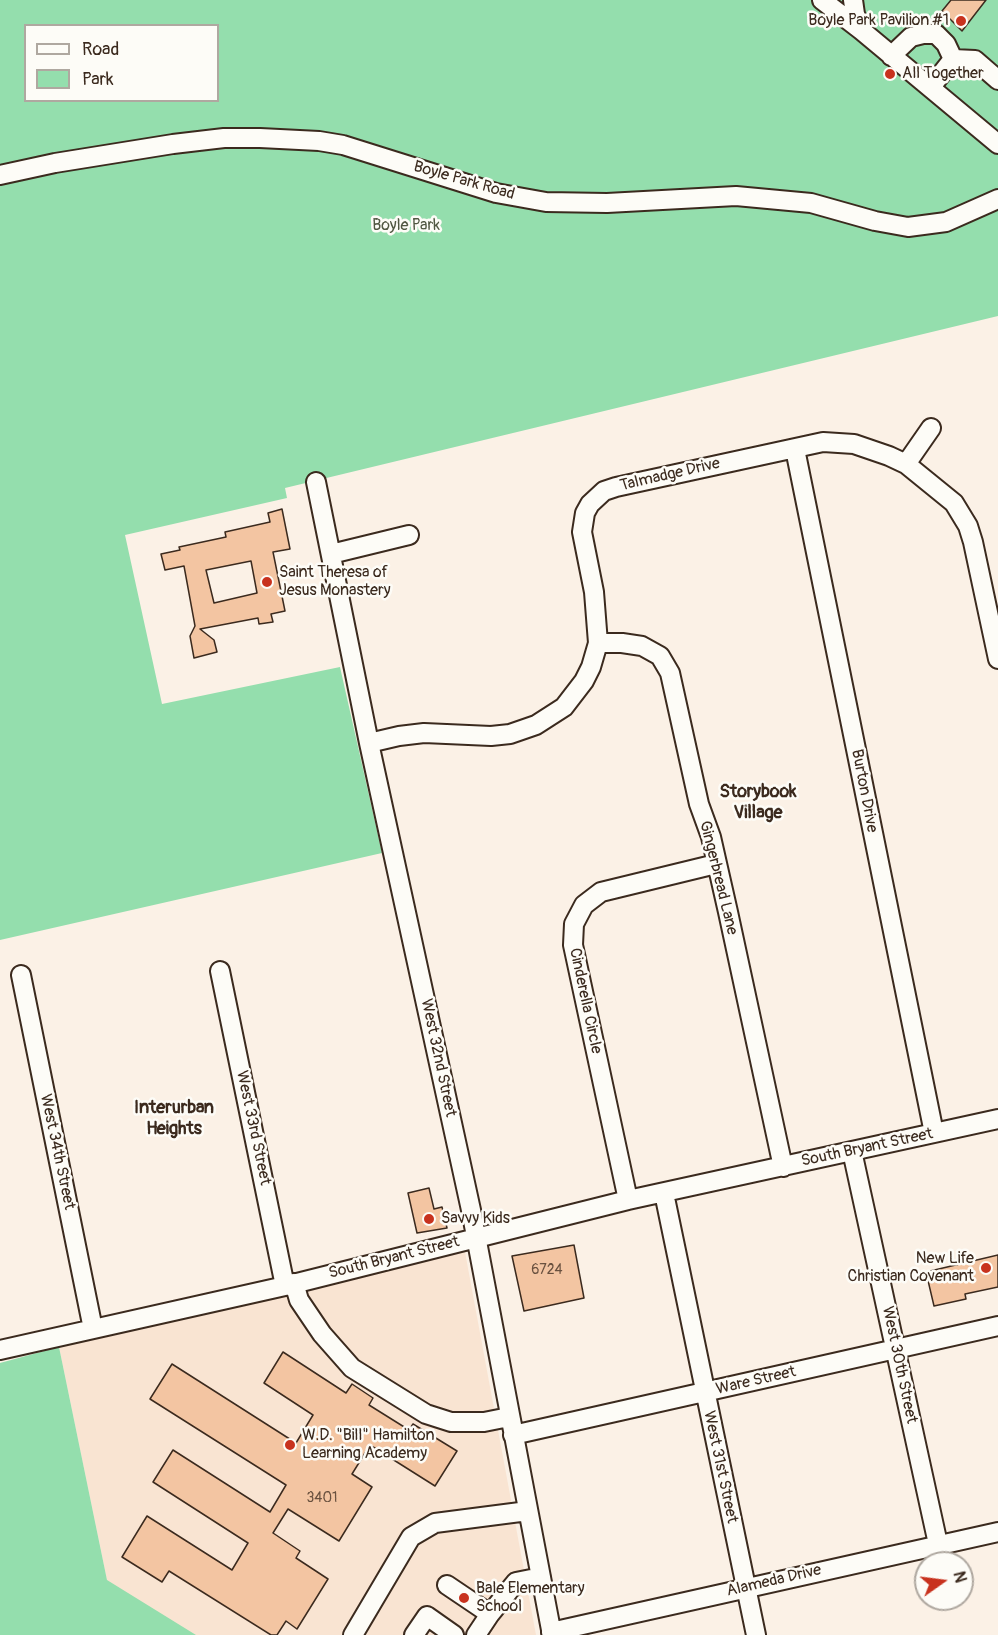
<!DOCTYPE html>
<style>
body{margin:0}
#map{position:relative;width:998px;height:1635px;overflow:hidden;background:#fbf1e6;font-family:Pangolin,sans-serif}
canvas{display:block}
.legend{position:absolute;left:24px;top:24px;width:195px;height:78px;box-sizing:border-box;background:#fdfcf7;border:2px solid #afa8a0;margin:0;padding:8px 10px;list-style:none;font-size:18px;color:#3b2a1e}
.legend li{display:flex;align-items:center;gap:12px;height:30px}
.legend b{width:30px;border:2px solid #afa8a0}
.north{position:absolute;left:914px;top:1551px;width:60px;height:60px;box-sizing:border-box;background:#fdfcf7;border:2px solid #afa8a0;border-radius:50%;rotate:76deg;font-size:16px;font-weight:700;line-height:24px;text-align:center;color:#3b2a1e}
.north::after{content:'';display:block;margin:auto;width:21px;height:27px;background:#c8321e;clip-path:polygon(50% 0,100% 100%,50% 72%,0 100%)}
</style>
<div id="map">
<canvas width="998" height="1635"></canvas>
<ul class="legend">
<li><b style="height:8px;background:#fdfcf7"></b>Road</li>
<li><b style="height:16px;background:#94dead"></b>Park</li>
</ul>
<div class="north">N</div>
</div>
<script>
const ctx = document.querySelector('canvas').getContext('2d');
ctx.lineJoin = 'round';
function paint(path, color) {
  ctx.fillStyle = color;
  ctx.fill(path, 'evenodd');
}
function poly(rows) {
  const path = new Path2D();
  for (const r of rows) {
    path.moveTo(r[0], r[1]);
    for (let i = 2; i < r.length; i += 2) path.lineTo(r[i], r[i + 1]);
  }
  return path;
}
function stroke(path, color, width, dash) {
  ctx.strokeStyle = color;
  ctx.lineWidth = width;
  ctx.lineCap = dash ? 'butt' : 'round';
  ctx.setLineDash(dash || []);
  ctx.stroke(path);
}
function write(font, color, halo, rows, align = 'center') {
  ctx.font = font + ' Pangolin,sans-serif';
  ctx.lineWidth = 5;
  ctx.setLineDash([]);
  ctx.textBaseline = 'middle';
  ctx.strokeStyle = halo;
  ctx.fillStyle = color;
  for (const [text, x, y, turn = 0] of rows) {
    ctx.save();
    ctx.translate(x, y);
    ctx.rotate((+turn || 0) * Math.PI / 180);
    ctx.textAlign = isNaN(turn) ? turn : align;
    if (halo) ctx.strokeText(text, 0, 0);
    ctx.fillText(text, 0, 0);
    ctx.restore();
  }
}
paint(poly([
 [465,1252,536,1635,80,1635,107,1580,59,1347]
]), '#f9e4d2');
paint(poly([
 [0,0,998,0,998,316,285,488,287,498,125,535,162,704,340,667,382,853,0,940],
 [26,26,218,26,218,100,26,100],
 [59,1347,107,1580,196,1635,0,1635,0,1363]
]), '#94dead');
const building = poly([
 [951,0,986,0,962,31,942,11,951,0],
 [282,509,290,549,273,552,285,611,271,614,273,622,259,624,258,618,200,629,214,640,217,652,194,658,190,636,195,626,184,566,165,570,161,554,180,550,179,547,226,537,225,532,270,522,268,513,282,509],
 [251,561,257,593,214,603,206,570,251,561],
 [429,1188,434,1209,442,1207,447,1228,417,1233,408,1193,429,1188],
 [574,1245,584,1298,524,1311,512,1256,574,1245],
 [998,1255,998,1287,965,1294,966,1299,934,1306,926,1272,998,1255],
 [283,1352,346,1393,352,1384,373,1398,369,1405,409,1430,413,1424,457,1451,435,1486,370,1445,352,1474,372,1487,339,1541,288,1509,273,1533,300,1551,296,1558,328,1579,297,1629,286,1621,277,1635,271,1635,169,1571,162,1582,122,1557,147,1516,232,1570,248,1543,153,1482,173,1450,270,1512,286,1485,150,1399,172,1364,296,1443,313,1415,264,1383,283,1352]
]);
paint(building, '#f3c5a2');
stroke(building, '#3b2a1e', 1.5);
const minor = poly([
 [822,0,861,30,998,144],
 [853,0,855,14,861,30],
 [891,56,911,37,923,34,936,34,946,44,953,59],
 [931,87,953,59,975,60,998,80],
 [0,175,55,163,173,144,224,138,260,138,319,141,343,145,496,193,546,202,607,203,736,196,811,203,875,221,908,227,946,222,998,199],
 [795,449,934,1133],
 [906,464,931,428],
 [316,482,369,743,471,1210,552,1635],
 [331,554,409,535],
 [598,643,622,643,642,646,660,656,670,673,699,804,711,837,728,912,783,1167],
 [369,743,399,736,424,733,491,736,510,734,536,725,564,707,584,681,591,667,598,643,594,592,582,532,585,513,590,504,604,491,616,487,823,442,854,444,889,456,906,464,954,503,968,526,973,542,998,659],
 [220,971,285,1286],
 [21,975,93,1329],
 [852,1151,938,1544],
 [664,1193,756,1635],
 [628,1200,573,945,574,924,584,905,601,892,716,864],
 [294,1283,299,1300,322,1334,352,1368,426,1414,451,1422,484,1422,509,1417],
 [0,1350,285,1286,628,1200,998,1119],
 [513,1435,998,1326],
 [447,1585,490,1614,516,1582,541,1577],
 [551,1632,998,1532],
 [353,1635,411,1537,435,1523,528,1511],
 [414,1635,427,1616,454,1635],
 [476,1635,490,1614]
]);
stroke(minor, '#3b2a1e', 22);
stroke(minor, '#fdfcf7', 18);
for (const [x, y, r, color] of [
 [961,21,6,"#c8321e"],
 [890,74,6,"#c8321e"],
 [267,582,6,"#c8321e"],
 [429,1219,6,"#c8321e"],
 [986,1268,6,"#c8321e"],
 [290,1445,6,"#c8321e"],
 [464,1598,6,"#c8321e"]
]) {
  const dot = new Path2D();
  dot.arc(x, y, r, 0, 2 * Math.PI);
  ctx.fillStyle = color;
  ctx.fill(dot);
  stroke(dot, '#fdfcf7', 2);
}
write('14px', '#69513f', null, [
 ["6724",547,1270],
 ["3401",322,1498]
]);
write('16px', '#3b2a1e', '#fdfcf7', [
 ["Boyle Park Pavilion #1",949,21,"right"],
 ["All Together",902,74],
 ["Saint Theresa of",279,573],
 ["Jesus Monastery",279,591],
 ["Savvy Kids",441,1219],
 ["New Life",974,1259,"right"],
 ["Christian Covenant",974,1277,"right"],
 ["W.D. \"Bill\" Hamilton",302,1436],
 ["Learning Academy",302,1454],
 ["Bale Elementary",476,1589],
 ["School",476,1607]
], 'left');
write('16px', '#3b2a1e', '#fdfcf7', [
 ["Boyle Park Road",464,181,16],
 ["Talmadge Drive",670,475,-13],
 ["Burton Drive",864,791,79],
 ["Gingerbread Lane",718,878,76],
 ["Cinderella Circle",585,1001,78],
 ["West 32nd Street",438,1058,78],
 ["West 33rd Street",253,1128,78],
 ["South Bryant Street",867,1148,-12],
 ["West 34th Street",57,1152,78],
 ["South Bryant Street",394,1258,-14],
 ["West 30th Street",899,1365,78],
 ["Ware Street",756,1381,-13],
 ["West 31st Street",720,1467,78],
 ["Alameda Drive",774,1581,-13]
]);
write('16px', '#515742', '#fdfcf7', [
 ["Boyle Park",406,226]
]);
write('bold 18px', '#3b2a1e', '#fdfcf7', [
 ["Storybook",758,792],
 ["Village",758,813],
 ["Interurban",174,1108],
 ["Heights",174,1129]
]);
</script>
